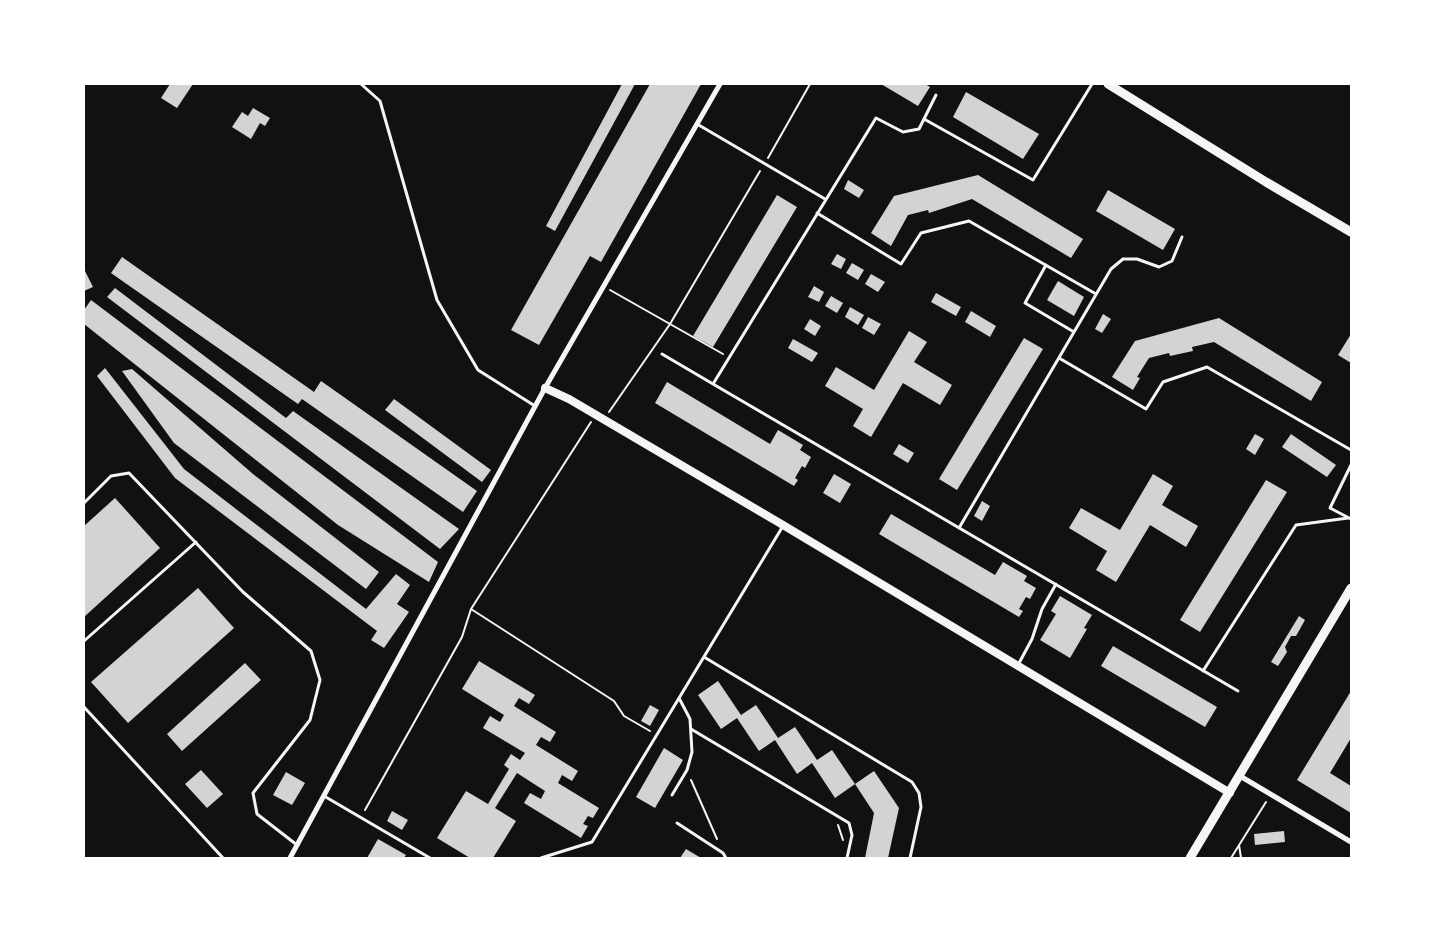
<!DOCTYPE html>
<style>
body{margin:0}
#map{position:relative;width:1435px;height:942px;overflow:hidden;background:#111;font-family:Commissioner,sans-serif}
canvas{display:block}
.frame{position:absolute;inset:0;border:85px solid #fff;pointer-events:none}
</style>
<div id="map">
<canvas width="1435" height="942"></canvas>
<div class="frame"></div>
</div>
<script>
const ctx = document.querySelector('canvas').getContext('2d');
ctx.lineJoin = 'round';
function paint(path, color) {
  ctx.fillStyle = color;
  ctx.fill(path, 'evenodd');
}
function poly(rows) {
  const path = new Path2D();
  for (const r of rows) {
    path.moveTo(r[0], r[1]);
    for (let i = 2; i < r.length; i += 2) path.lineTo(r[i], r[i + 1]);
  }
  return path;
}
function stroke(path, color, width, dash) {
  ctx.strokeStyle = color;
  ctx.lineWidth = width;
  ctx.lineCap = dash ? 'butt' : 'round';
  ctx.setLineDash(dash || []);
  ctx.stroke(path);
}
paint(poly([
 [170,84,193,84,177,108,161,98],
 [622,84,635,84,555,231,546,226],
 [650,84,701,84,601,262,590,256,539,345,511,330],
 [881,84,925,84,930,87,918,106],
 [966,92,1039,134,1023,159,953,117],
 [253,108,270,118,265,126,260,123,251,139,232,127,242,112,248,116],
 [978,175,1083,239,1071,258,972,199,929,213,928,210,908,215,891,246,871,233,894,196],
 [848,180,864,190,859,198,844,189],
 [1108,190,1175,229,1163,250,1096,211],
 [777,195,797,207,713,347,693,336],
 [837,254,846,259,841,269,831,264],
 [122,257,314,392,321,381,477,491,463,512,302,399,298,404,111,273],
 [852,263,864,270,858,280,846,273],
 [84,269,93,287,84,291],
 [871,274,885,282,878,292,865,284],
 [1058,281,1084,297,1074,316,1047,300],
 [814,286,824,292,819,302,808,297],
 [115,288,286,418,293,411,459,529,440,549,107,297],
 [936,293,961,307,956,316,931,302],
 [831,296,843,303,837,313,825,306],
 [91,300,438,562,429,582,338,525,84,324,84,310],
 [850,307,864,315,858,325,845,317],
 [971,311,996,326,990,337,965,322],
 [1103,314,1111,319,1102,333,1095,329],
 [868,317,881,324,874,335,862,328],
 [1219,318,1322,382,1311,401,1214,342,1192,347,1193,351,1170,356,1169,353,1149,358,1137,377,1140,378,1133,390,1112,377,1135,341],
 [810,319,821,326,815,336,804,329],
 [909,331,927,342,914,362,952,385,940,405,903,383,871,437,853,426,863,409,825,386,836,367,874,390],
 [1351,334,1351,363,1338,355],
 [1024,338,1043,349,957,490,939,479],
 [793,339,818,353,812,362,788,348],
 [105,368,184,469,366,609,396,574,410,585,397,604,409,612,384,648,371,640,377,631,175,478,97,376],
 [132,369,253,474,379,572,366,589,174,443,122,371],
 [667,382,770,444,778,430,803,445,800,450,811,457,805,468,802,466,795,478,798,480,794,486,655,403],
 [394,399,491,470,482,482,385,410],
 [1255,434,1264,439,1255,455,1246,449],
 [1291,434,1336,465,1327,477,1282,447],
 [899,444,914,453,908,463,893,454],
 [834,474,851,484,840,503,823,493],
 [1153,474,1173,486,1162,505,1198,526,1186,547,1150,525,1116,582,1096,570,1107,551,1069,528,1081,508,1120,530],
 [1266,480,1287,492,1200,632,1180,620],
 [115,498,160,548,84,617,84,526],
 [982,501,990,506,982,521,974,516],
 [891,514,995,575,1003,562,1027,576,1024,581,1036,588,1030,599,1026,597,1019,609,1023,611,1019,617,879,534],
 [198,588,234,628,128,723,91,682],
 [1060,596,1092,615,1084,628,1087,629,1070,658,1040,640,1056,614,1051,611],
 [1299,616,1305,620,1296,636,1291,636,1285,647,1287,652,1278,666,1271,662],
 [1113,646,1217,707,1205,727,1101,666],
 [479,661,535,695,529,704,519,698,514,706,556,732,550,742,541,737,536,745,578,771,572,781,562,775,558,783,599,808,593,818,588,816,583,824,588,826,581,838,524,803,530,793,541,799,545,791,517,773,495,808,516,821,493,858,470,858,437,838,466,791,488,804,509,769,504,765,511,754,520,760,525,753,483,728,490,716,500,722,504,715,462,689],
 [245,663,261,680,182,751,167,734],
 [718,681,741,715,756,705,778,738,795,727,817,760,832,750,855,784,874,771,899,808,888,858,865,858,874,813,855,784,835,798,812,763,797,774,775,740,759,751,737,718,721,729,698,695],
 [1351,691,1351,738,1330,773,1351,786,1351,813,1297,780],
 [650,705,659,710,650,726,641,721],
 [664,748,683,760,655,808,636,797],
 [201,770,223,794,207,808,185,784],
 [286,772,305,783,292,805,273,795],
 [392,811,408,820,402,830,387,821],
 [1284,831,1285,842,1255,845,1254,834],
 [378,839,406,855,404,858,367,858],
 [686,849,701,858,680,858]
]), '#d3d3d3');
stroke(poly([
 [768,158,810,84],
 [610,290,723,354],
 [609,412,670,324,760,171],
 [471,609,614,701,624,716,650,731],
 [691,780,717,839],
 [365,810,462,637,471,609,591,422],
 [838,825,843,840],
 [1239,845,1241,858],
 [1231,858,1266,802]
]), '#f5f5f5', 2);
stroke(poly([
 [361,84,380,101,437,300,478,370,535,406],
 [924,119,1033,180,1092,84],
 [697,124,825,199],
 [817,213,901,264,921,233,969,221,1096,294],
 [1046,265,1025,303,1074,332],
 [662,354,713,384,876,118,903,132,919,129,936,95],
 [1059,358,1146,409,1163,382,1207,367,1351,450],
 [713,384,1238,691],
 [1351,465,1330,508,1351,519],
 [84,503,111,476,129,473,243,592,311,651,320,680,310,720,253,793,257,814,297,845],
 [959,528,1111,269,1123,259,1137,259,1159,267,1172,261,1182,237],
 [84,641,196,542],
 [704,657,912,782,919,793,921,807,910,858],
 [1018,665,1032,639,1042,609,1056,584],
 [1203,671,1296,525,1348,518],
 [84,707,223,858],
 [691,729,849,823,852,835,847,858],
 [672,795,687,770,692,752,690,719,679,698],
 [324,796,430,858],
 [677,823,723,853,726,858],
 [541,858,592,842,783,526]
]), '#f5f5f5', 3);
stroke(poly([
 [1240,776,1351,842],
 [290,858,545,388,720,84]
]), '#f5f5f5', 5);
stroke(poly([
 [545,388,569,399,783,525,1230,793]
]), '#f5f5f5', 8);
stroke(poly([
 [1108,84,1266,182,1351,232],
 [1190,858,1351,588]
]), '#f5f5f5', 9);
</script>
